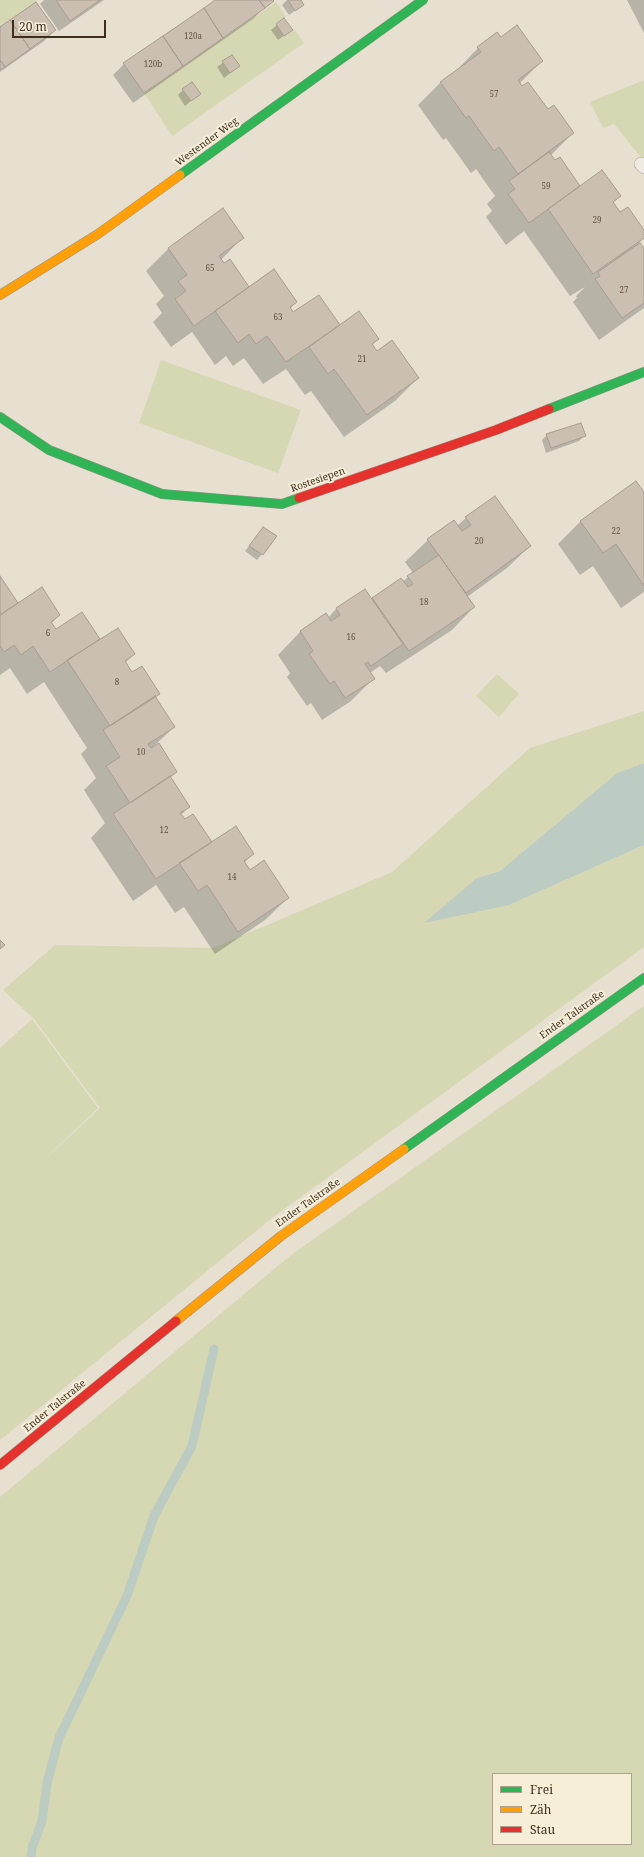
<!DOCTYPE html>
<meta charset="utf-8">
<style>
body{margin:0}
#map{position:relative;width:644px;height:1857px;overflow:hidden;background:#e7e0d1;font-family:"Noto Serif",serif}
canvas{display:block}
.legend{position:absolute;left:492px;top:1773px;width:140px;height:72px;box-sizing:border-box;background:#f7eed8;border:1px solid #ada18e;margin:0;padding:5px 7px;list-style:none;font-size:12px;color:#3d2e20}
.legend li{display:flex;align-items:center;gap:8px;height:20px}
.legend b{width:20px;border:1px solid #ada18e}
.scale{position:absolute;left:12px;top:20px;width:94px;height:18px;box-sizing:border-box;border:2px solid #3d2e20;border-top:0;padding-left:5px;font-size:12px;line-height:14px;white-space:nowrap;color:#3d2e20;-webkit-text-stroke:3px #f7eed8;paint-order:stroke}
</style>
<div id="map">
<canvas width="644" height="1857"></canvas>
<ul class="legend">
<li><b style="height:5px;background:#30b455"></b>Frei</li>
<li><b style="height:5px;background:#ff9f0a"></b>Zäh</li>
<li><b style="height:5px;background:#e5322d"></b>Stau</li>
</ul>
<div class="scale">20 m</div>
</div>
<script>
const ctx = document.querySelector('canvas').getContext('2d');
ctx.lineJoin = 'round';
function paint(path, color) {
  ctx.fillStyle = color;
  ctx.fill(path, 'evenodd');
}
function poly(rows) {
  const path = new Path2D();
  for (const r of rows) {
    path.moveTo(r[0], r[1]);
    for (let i = 2; i < r.length; i += 2) path.lineTo(r[i], r[i + 1]);
  }
  return path;
}
function stroke(path, color, width, dash) {
  ctx.strokeStyle = color;
  ctx.lineWidth = width;
  ctx.lineCap = dash ? 'butt' : 'round';
  ctx.setLineDash(dash || []);
  ctx.stroke(path);
}
function write(font, color, halo, rows, align = 'center') {
  ctx.font = font + ' "Noto Serif",serif';
  ctx.lineWidth = 4;
  ctx.setLineDash([]);
  ctx.textBaseline = 'middle';
  ctx.strokeStyle = halo;
  ctx.fillStyle = color;
  for (const [text, x, y, turn = 0] of rows) {
    ctx.save();
    ctx.translate(x, y);
    ctx.rotate((+turn || 0) * Math.PI / 180);
    ctx.textAlign = isNaN(turn) ? turn : align;
    if (halo) ctx.strokeText(text, 0, 0);
    ctx.fillText(text, 0, 0);
    ctx.restore();
  }
}
paint(poly([
 [0,0,35,0,36,2,0,27],
 [276,2,286,17,276,24,284,36,294,29,304,43,172,136,144,93],
 [644,80,644,161,614,124,603,128,590,102],
 [161,360,301,410,278,473,139,423],
 [497,674,519,694,499,717,476,696],
 [644,711,644,763,617,773,500,871,477,878,509,905,644,845,644,947,272,1218,0,1440,0,1048,32,1019,98,1108,35,1168,100,1108,34,1019,3,990,55,945,213,948,392,872,530,748],
 [644,1006,644,1857,0,1857,0,1497,291,1255],
 [493,1774,631,1774,631,1844,493,1844]
]), '#d6d7b3');
paint(poly([
 [644,763,644,845,509,905,424,923,477,878,500,871,617,773]
]), '#bcccc2');
paint(poly([
 [44,0,104,0,59,31,40,4],
 [216,0,272,0,253,19,133,103,113,75,124,64],
 [287,0,299,0,303,5,289,15,282,5],
 [627,0,644,0,644,33],
 [284,19,292,30,278,40,271,30],
 [0,28,55,30,44,41,0,72],
 [500,39,542,61,519,84,573,133,550,156,580,187,619,196,613,203,620,214,644,231,644,237,639,243,644,249,644,308,599,340,573,302,577,298,576,296,585,287,570,296,524,231,506,245,486,217,492,211,487,204,495,196,476,169,471,173,446,138,443,140,418,105,440,83,456,71,478,48],
 [232,56,239,66,224,78,217,67],
 [183,90,199,94,185,106,178,95],
 [243,237,221,260,249,288,296,302,290,309,293,314,340,326,378,339,372,345,377,352,418,378,395,401,344,437,311,391,305,395,286,369,263,384,244,358,233,366,226,356,215,365,192,332,171,347,153,322,162,313,156,304,164,296,146,271,169,248],
 [547,435,584,436,579,441,546,453,542,440],
 [644,494,644,592,621,608,593,566,580,575,558,544,581,521],
 [495,497,530,546,507,568,467,597,474,607,452,630,386,673,380,666,370,673,374,678,351,701,322,720,311,703,307,706,287,677,290,673,278,655,300,632,326,615,328,618,336,609,365,590,371,600,401,580,402,582,413,573,405,562,428,540,457,526,466,518],
 [263,528,262,554,257,560,245,551],
 [0,578,18,605,59,615,51,624,55,630,82,613,100,640,134,654,125,663,131,674,155,697,174,727,154,746,176,772,170,778,189,807,181,815,211,843,253,854,244,863,250,871,288,898,265,920,215,954,184,907,175,913,156,885,133,901,91,838,105,823,84,790,96,778,81,754,87,748,44,682,27,694,10,668,0,675]
]), '#0003');
stroke(poly([
 [31,1857,32,1848,42,1821,47,1783,59,1738,127,1596,154,1516,192,1446,214,1349]
]), '#bcccc2', 9);
const building = poly([
 [56,0,100,0,70,21,56,0],
 [215,0,259,0,265,8,223,38,204,8,215,0],
 [259,0,273,0,274,1,265,8,259,0],
 [288,0,301,0,304,5,295,11,288,0],
 [36,2,56,30,30,49,10,20,36,2],
 [204,8,223,38,183,66,163,36,204,8],
 [284,18,293,30,284,36,276,24,284,18],
 [10,20,30,49,5,67,0,60,0,27,10,20],
 [517,25,543,61,518,80,522,86,528,82,548,109,554,105,574,133,518,174,499,147,494,151,469,116,466,118,440,82,481,52,477,47,497,32,501,37,517,25],
 [163,36,183,66,144,93,123,63,163,36],
 [232,55,240,66,230,73,222,61,232,55],
 [0,60,5,67,0,70,0,60],
 [192,82,201,94,191,101,182,89,192,82],
 [549,152,555,160,560,157,580,186,529,223,508,194,515,189,509,181,549,152],
 [602,170,621,196,613,202,620,212,628,207,644,230,644,238,593,274,548,209,602,170],
 [223,208,244,238,219,256,224,263,230,259,249,287,194,326,175,299,186,291,178,281,187,275,168,248,223,208],
 [640,243,644,248,644,303,622,318,595,279,600,276,598,272,640,243],
 [274,269,297,302,290,307,293,312,319,295,340,325,286,362,267,336,256,344,249,334,238,343,215,311,274,269],
 [359,311,379,339,372,344,377,351,392,340,419,378,367,415,334,369,328,374,309,347,359,311],
 [581,423,586,436,551,448,546,434,581,423],
 [636,481,644,492,644,586,616,544,603,553,580,521,636,481],
 [495,496,531,546,466,593,427,539,454,520,462,531,471,525,465,517,495,496],
 [263,527,277,536,263,555,249,546,263,527],
 [439,555,475,607,409,651,372,598,401,578,408,587,413,584,407,576,439,555],
 [0,576,18,603,0,615,0,576],
 [42,587,60,615,51,622,56,629,82,612,100,639,50,672,33,646,21,655,14,645,4,652,0,646,0,615,42,587],
 [365,589,403,644,371,666,368,662,365,664,375,679,345,698,334,681,330,684,309,654,313,651,300,631,326,613,331,621,340,615,336,608,365,589],
 [118,628,135,654,125,661,132,672,142,666,160,694,110,726,67,660,118,628],
 [155,696,175,727,148,744,151,748,159,743,177,772,130,803,106,766,120,757,103,730,155,696],
 [170,776,190,807,180,813,185,819,193,814,212,842,156,879,113,814,170,776],
 [236,826,254,854,244,861,250,870,264,860,289,898,238,932,207,885,198,891,179,863,236,826],
 [0,940,5,945,0,949,0,940]
]);
paint(building, '#cbbfb2');
stroke(building, '#a89c90', 1);
const lane = poly([
 [641,164,644,167]
]);
const fast = poly([
 [180,175,423,0],
 [549,409,644,372],
 [0,417,49,450,162,494,282,504,299,498],
 [404,1149,644,978]
]);
const slow = poly([
 [0,295,98,234,180,175],
 [176,1321,281,1236,404,1149]
]);
const jam = poly([
 [299,498,496,430,549,409],
 [0,1465,176,1321]
]);
stroke(lane, '#ada599', 14);
stroke(fast, '#9c958a', 10);
stroke(slow, '#9c958a', 10);
stroke(jam, '#9c958a', 10);
stroke(lane, '#efebe3', 13);
stroke(fast, '#30b455', 9);
stroke(slow, '#ff9f0a', 9);
stroke(jam, '#e5322d', 9);
write('8px', '#605244', null, [
 ["120a",193,37],
 ["120b",153,65],
 ["57",494,95],
 ["59",546,187],
 ["29",597,221],
 ["65",210,269],
 ["27",624,291],
 ["63",278,318],
 ["21",362,360],
 ["22",616,532],
 ["20",479,542],
 ["18",424,603],
 ["6",48,634],
 ["16",351,638],
 ["8",117,683],
 ["10",141,753],
 ["12",164,831],
 ["14",232,878]
]);
write('10px', '#3d2e20', '#f7eed8', [
 ["Westender Weg",207,142,-36],
 ["Rostesiepen",318,480,-19],
 ["Ender Talstraße",572,1015,-35],
 ["Ender Talstraße",308,1203,-35],
 ["Ender Talstraße",55,1406,-39]
]);
</script>
